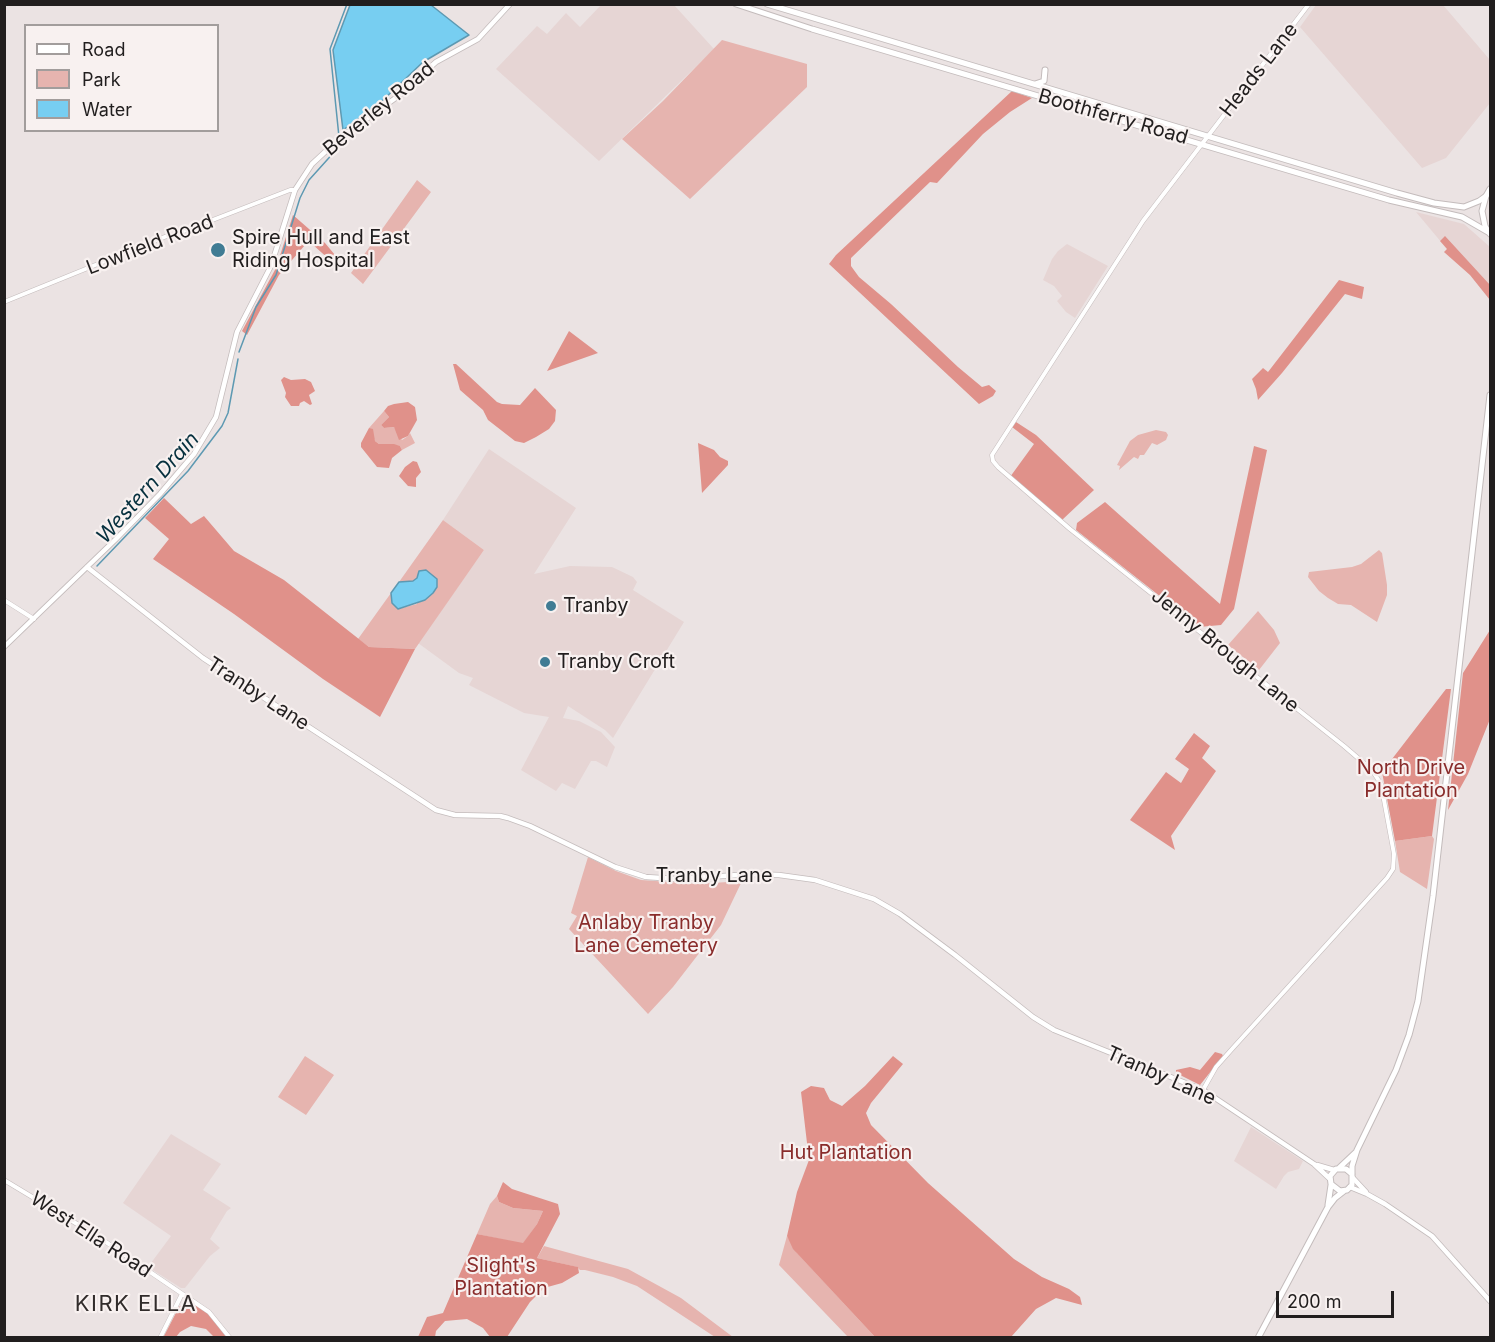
<!DOCTYPE html>
<style>
body{margin:0}
#map{position:relative;width:1495px;height:1342px;overflow:hidden;background:#ebe3e3;font-family:Inter,sans-serif}
canvas{display:block}
.frame{position:absolute;inset:0;border:6px solid #211e1e;pointer-events:none}
.legend{position:absolute;left:24px;top:24px;width:195px;height:108px;box-sizing:border-box;background:#f8f1f0;border:2px solid #a29d9c;margin:0;padding:8px 10px;list-style:none;font-size:18px;color:#211e1e}
.legend li{display:flex;align-items:center;gap:12px;height:30px}
.legend b{width:30px;border:2px solid #a29d9c}
.scale{position:absolute;left:1276px;top:1291px;width:118px;height:27px;box-sizing:border-box;border:3px solid #211e1e;border-top:0;padding-left:8px;font-size:18px;line-height:21px;white-space:nowrap;color:#211e1e;-webkit-text-stroke:4px #f8f1f0;paint-order:stroke}
</style>
<div id="map">
<canvas width="1495" height="1342"></canvas>
<div class="frame"></div>
<ul class="legend">
<li><b style="height:8px;background:#fff"></b>Road</li>
<li><b style="height:16px;background:#e6b4af"></b>Park</li>
<li><b style="height:16px;background:#77cef1"></b>Water</li>
</ul>
<div class="scale">200 m</div>
</div>
<script>
const ctx = document.querySelector('canvas').getContext('2d');
ctx.lineJoin = 'round';
function paint(path, color) {
  ctx.fillStyle = color;
  ctx.fill(path, 'evenodd');
}
function poly(rows) {
  const path = new Path2D();
  for (const r of rows) {
    path.moveTo(r[0], r[1]);
    for (let i = 2; i < r.length; i += 2) path.lineTo(r[i], r[i + 1]);
  }
  return path;
}
function stroke(path, color, width, dash) {
  ctx.strokeStyle = color;
  ctx.lineWidth = width;
  ctx.lineCap = dash ? 'butt' : 'round';
  ctx.setLineDash(dash || []);
  ctx.stroke(path);
}
function write(font, color, halo, rows, align = 'center') {
  ctx.font = font + ' Inter,sans-serif';
  ctx.lineWidth = 4.5;
  ctx.setLineDash([]);
  ctx.textBaseline = 'middle';
  ctx.strokeStyle = halo;
  ctx.fillStyle = color;
  for (const [text, x, y, turn = 0] of rows) {
    ctx.save();
    ctx.translate(x, y);
    ctx.rotate((+turn || 0) * Math.PI / 180);
    ctx.textAlign = isNaN(turn) ? turn : align;
    if (halo) ctx.strokeText(text, 0, 0);
    ctx.fillText(text, 0, 0);
    ctx.restore();
  }
}
paint(poly([
 [601,5,674,5,714,49,599,161,496,69,537,26,547,34,566,13,580,27],
 [1316,5,1443,5,1490,60,1490,103,1446,158,1422,168,1300,27],
 [1416,212,1464,224,1490,247,1490,300,1470,275,1444,252,1447,249],
 [1067,244,1108,266,1075,318,1066,312,1057,301,1062,296,1054,286,1043,280,1052,259,1058,251],
 [489,449,576,508,534,574,570,566,612,567,633,577,637,582,633,590,684,622,613,738,605,730,568,706,563,718,579,721,601,732,615,747,607,767,596,761,591,761,575,789,562,783,556,791,521,770,549,717,524,713,469,685,473,678,459,673,418,643,484,550,443,520],
 [1251,1127,1303,1161,1299,1169,1288,1172,1284,1176,1276,1189,1234,1161],
 [171,1134,221,1164,203,1190,231,1208,227,1211,210,1239,220,1248,210,1256,185,1288,181,1288,148,1267,171,1236,123,1203]
]), '#e6d5d4');
paint(poly([
 [722,40,807,64,807,87,690,199,622,139,663,101],
 [417,180,431,192,363,284,351,273],
 [384,411,389,417,381,425,384,428,394,427,402,440,408,436,410,433,415,443,402,450,400,446,379,444,375,441,369,428],
 [1156,430,1166,432,1168,435,1166,440,1157,445,1152,443,1144,455,1140,455,1138,459,1134,457,1119,470,1120,466,1117,465,1130,441,1138,435],
 [443,520,484,550,415,649,369,647,358,639,391,593,392,603,398,609,417,604,417,578,413,581,399,582],
 [1379,550,1382,553,1387,585,1387,595,1377,622,1351,605,1338,604,1328,598,1319,591,1308,577,1309,572,1352,567,1361,564],
 [1258,611,1274,630,1280,643,1259,670,1228,645],
 [1432,836,1434,839,1427,889,1400,872,1395,841],
 [588,857,616,871,641,880,698,884,742,881,721,925,673,987,648,1014,569,929,577,916,571,913],
 [305,1056,334,1075,306,1115,278,1097],
 [497,1196,499,1202,513,1208,543,1211,537,1224,523,1244,477,1234,490,1204],
 [787,1236,797,1253,875,1337,848,1337,779,1265],
 [544,1246,628,1269,681,1298,733,1337,715,1337,637,1286,613,1277,585,1270,580,1270,577,1267,537,1258]
]), '#e6b4af');
paint(poly([
 [1012,91,1032,98,1010,112,983,134,937,183,930,182,851,258,851,266,859,277,891,304,958,367,982,387,989,385,996,391,993,396,979,404,829,264,836,255],
 [293,215,325,243,335,255,331,261,312,244,305,245,279,275,247,335,242,331,276,268],
 [1445,236,1490,285,1490,300,1470,275,1444,252,1447,249,1440,241],
 [1339,280,1364,287,1362,299,1345,294,1282,373,1258,400,1256,389,1252,379,1263,368,1268,372],
 [569,331,598,353,547,371],
 [453,364,456,364,497,402,502,404,520,405,535,388,556,410,555,421,549,429,536,437,524,443,515,441,488,420,483,410,460,390],
 [284,377,291,380,305,379,311,382,315,391,309,395,312,404,310,405,304,401,300,403,299,406,291,406,285,397,286,393,281,380],
 [408,402,415,407,417,420,408,436,399,440,394,427,384,428,381,425,389,417,384,411,388,406,394,404],
 [1016,422,1036,435,1094,490,1062,520,1010,477,1034,444,1012,427],
 [369,428,373,429,375,441,379,444,394,444,400,446,402,450,392,458,389,468,377,467,361,447,361,443],
 [698,443,714,450,720,457,728,461,728,465,702,493],
 [1254,446,1267,450,1234,609,1221,625,1199,627,1076,530,1077,523,1105,502,1220,604],
 [413,461,417,462,421,472,416,478,416,487,408,486,399,476,405,467],
 [164,498,191,524,204,516,234,551,284,580,369,647,415,649,380,717,323,679,234,614,153,559,169,539,145,518],
 [1490,630,1490,719,1468,774,1448,810,1463,673],
 [1446,689,1451,689,1432,836,1395,841,1382,772],
 [1194,733,1210,746,1202,758,1216,771,1171,836,1175,850,1130,820,1166,772,1181,783,1189,769,1175,759],
 [1215,1052,1222,1054,1223,1056,1200,1085,1176,1073,1176,1070,1190,1067,1200,1070],
 [893,1056,903,1064,871,1103,866,1113,871,1125,928,1183,1014,1259,1042,1277,1069,1289,1080,1297,1082,1305,1056,1298,1036,1309,1011,1337,875,1337,793,1249,787,1236,797,1192,809,1160,801,1092,811,1086,824,1088,830,1100,842,1106,865,1086],
 [503,1182,512,1189,558,1204,560,1214,537,1258,578,1267,579,1273,562,1283,544,1288,530,1302,507,1337,490,1337,483,1328,467,1319,445,1321,436,1331,435,1337,418,1337,427,1317,443,1313,477,1234,523,1243,537,1224,543,1211,513,1208,499,1202,497,1196],
 [187,1301,200,1307,212,1317,226,1337,214,1337,206,1329,191,1326,180,1332,176,1337,163,1338,179,1307]
]), '#e0918a');
const water = poly([
 [350,5,431,5,469,35,423,62,381,102,343,130,333,50,350,5],
 [426,570,437,579,437,587,433,593,425,600,398,609,392,603,391,593,399,582,413,581,417,578,419,571,426,570]
]);
paint(water, '#77cef1');
stroke(water, '#5d99b2', 1.5);
stroke(poly([
 [339,137,330,49,347,4],
 [239,352,256,307,276,275,300,198,309,180,336,150,338,142],
 [97,566,188,471,222,426,228,413,238,359]
]), '#5d99b2', 1.5);
const tertiary = poly([
 [4,302,167,236,179,233,290,190,295,190],
 [4,600,34,619],
 [1203,1090,1216,1067,1232,1049,1387,878,1393,869,1394,854,1381,784,1372,770,1344,746,1070,529,998,467,993,461,992,455,1143,221,1309,4],
 [4,1180,97,1236,209,1312,230,1338],
 [160,1338,182,1294]
]);
const secondary = poly([
 [87,567,203,658,436,810,455,815,500,816,508,818,530,826,615,867,646,877,677,879,753,874,779,875,815,880,874,899,900,914,955,955,1033,1017,1054,1030,1203,1090,1314,1164,1330,1179],
 [4,647,116,539,160,494,194,454,216,417,237,332,271,266,295,190,312,164,340,138,397,97,436,62,478,39,510,4],
 [1317,1165,1334,1170],
 [1353,1178,1366,1192],
 [1350,1187,1367,1194,1385,1204,1432,1236,1490,1301]
]);
const primary = poly([
 [736,4,812,29,1389,200,1462,217,1488,232],
 [767,4,1397,193,1434,203,1464,207,1479,201,1486,196],
 [1035,84,1044,81,1045,70]
]);
const trunk = poly([
 [1490,189,1486,196,1482,211,1485,226,1490,234],
 [1339,1168,1356,1152],
 [1352,1174,1346,1169,1336,1169,1330,1176,1331,1184,1340,1191,1347,1190,1352,1185,1352,1166,1357,1150,1396,1070,1409,1035,1418,1001,1433,896,1490,395],
 [1328,1205,1331,1185],
 [1258,1338,1328,1207,1335,1198,1344,1191]
]);
stroke(tertiary, '#c4bcbc', 5);
stroke(secondary, '#c4bcbc', 6);
stroke(primary, '#c4bcbc', 7);
stroke(trunk, '#c4bcbc', 7);
stroke(tertiary, '#fff', 4);
stroke(secondary, '#fff', 4.5);
stroke(primary, '#fff', 5);
stroke(trunk, '#fff', 5);
for (const [x, y, r, color] of [
 [218,250,8,"#407c94"],
 [551,606,6,"#407c94"],
 [545,662,6,"#407c94"]
]) {
  const dot = new Path2D();
  dot.arc(x, y, r, 0, 2 * Math.PI);
  ctx.fillStyle = color;
  ctx.fill(dot);
  stroke(dot, '#f8f1f0', 2);
}
write('20px', '#211e1e', '#f8f1f0', [
 ["Heads Lane",1259,70,-52],
 ["Beverley Road",379,109,-39],
 ["Boothferry Road",1113,117,16],
 ["Lowfield Road",150,245,-21],
 ["Jenny Brough Lane",1225,651,39],
 ["Tranby Lane",258,694,33],
 ["Tranby Lane",714,876],
 ["Tranby Lane",1161,1076,24],
 ["West Ella Road",91,1235,33]
]);
write('20px', '#211e1e', '#f8f1f0', [
 ["Spire Hull and East",232,238],
 ["Riding Hospital",232,261],
 ["Tranby",563,606],
 ["Tranby Croft",557,662]
], 'left');
write('20px', '#892c2b', '#f8f1f0', [
 ["North Drive",1411,768],
 ["Plantation",1411,791],
 ["Anlaby Tranby",646,923],
 ["Lane Cemetery",646,946],
 ["Hut Plantation",846,1153],
 ["Slight's",501,1266],
 ["Plantation",501,1289]
]);
write('italic 21px', '#06303e', '#f8f1f0', [
 ["Western Drain",148,488,-48]
]);
ctx.letterSpacing = '1.5px';
write('22px', '#312c2b', '#f8f1f0', [
 ["KIRK ELLA",136,1304]
]);
ctx.letterSpacing = '0px';
</script>
